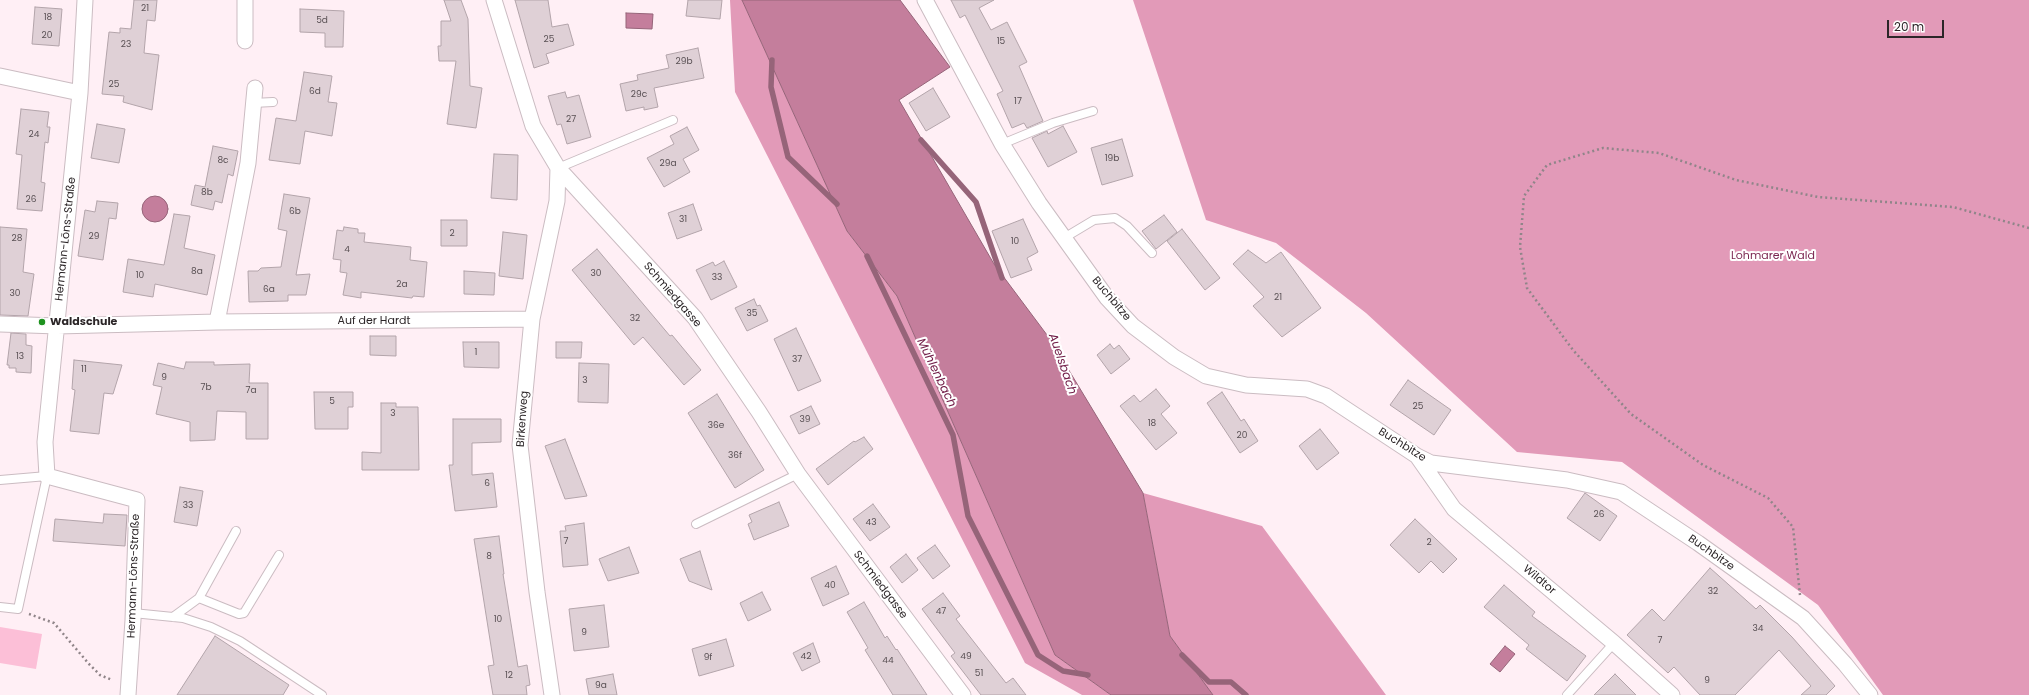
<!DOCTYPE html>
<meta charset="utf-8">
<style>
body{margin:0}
#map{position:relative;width:2029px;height:695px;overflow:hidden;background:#ffeff5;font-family:Poppins,sans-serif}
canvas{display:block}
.scale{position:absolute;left:1887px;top:20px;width:57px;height:18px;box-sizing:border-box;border:2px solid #2c2628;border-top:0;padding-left:5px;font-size:12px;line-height:14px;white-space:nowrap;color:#2c2628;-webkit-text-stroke:3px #fff;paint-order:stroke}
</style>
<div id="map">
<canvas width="2029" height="695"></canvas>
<div class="scale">20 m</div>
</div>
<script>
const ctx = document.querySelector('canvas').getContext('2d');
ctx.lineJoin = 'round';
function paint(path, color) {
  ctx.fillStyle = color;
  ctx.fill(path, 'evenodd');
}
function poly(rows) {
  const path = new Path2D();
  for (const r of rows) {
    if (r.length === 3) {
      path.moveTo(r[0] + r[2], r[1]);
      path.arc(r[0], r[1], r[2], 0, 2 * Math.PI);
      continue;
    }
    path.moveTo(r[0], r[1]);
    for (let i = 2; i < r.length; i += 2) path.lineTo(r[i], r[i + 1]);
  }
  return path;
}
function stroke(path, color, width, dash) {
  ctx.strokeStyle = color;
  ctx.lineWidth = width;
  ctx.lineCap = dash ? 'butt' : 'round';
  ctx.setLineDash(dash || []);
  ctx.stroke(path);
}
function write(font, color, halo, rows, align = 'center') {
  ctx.font = font + ' Poppins,sans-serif';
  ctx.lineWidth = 4;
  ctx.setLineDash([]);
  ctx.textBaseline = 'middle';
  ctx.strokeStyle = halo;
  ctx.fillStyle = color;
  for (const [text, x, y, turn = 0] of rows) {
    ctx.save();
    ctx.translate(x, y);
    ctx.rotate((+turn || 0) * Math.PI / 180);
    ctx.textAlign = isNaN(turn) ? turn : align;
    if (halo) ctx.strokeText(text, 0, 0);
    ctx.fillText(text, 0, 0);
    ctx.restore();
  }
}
paint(poly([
 [0,627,42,634,36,669,0,663]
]), '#fcbfd7');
paint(poly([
 [730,0,742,0,847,231,897,296,1055,655,1111,695,1082,695,1025,663,735,92],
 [1133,0,2029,0,2029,695,1883,695,1818,605,1622,462,1517,452,1366,313,1276,243,1206,220],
 [1143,493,1262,526,1386,695,1213,695,1170,636]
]), '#e29ab8');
const water = poly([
 [742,0,900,0,950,67,899,100,994,264,1050,339,1143,493,1170,636,1213,695,1111,695,1055,655,897,296,847,231,742,0],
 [626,13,653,14,652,29,626,28,626,13],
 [155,209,13],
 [1505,646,1515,654,1500,672,1490,664,1505,646]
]);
paint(water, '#c47e9c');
stroke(water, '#966479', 1);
stroke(poly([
 [772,60,771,87,788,157,837,204],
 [921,140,976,202,1002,278],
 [867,256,953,435,968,516,1038,655,1063,671,1088,675],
 [1182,655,1209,682,1231,682,1246,695]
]), '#966479', 5.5);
const building = poly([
 [134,0,157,0,155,21,147,20,144,53,159,55,152,110,123,102,124,96,102,94,109,32,120,33,120,28,131,29,134,0],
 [444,0,461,0,468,19,470,86,482,88,476,128,447,124,456,61,439,61,438,46,441,46,441,21,451,21,444,0],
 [515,0,548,0,552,27,568,24,574,45,546,54,549,63,534,68,515,0],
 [688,0,722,0,720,19,686,16,688,0],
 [951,0,994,0,979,8,991,30,1007,22,1027,62,1019,66,1043,121,1027,128,1024,123,1012,128,997,94,1003,91,965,15,960,18,951,0],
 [35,7,62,9,59,46,32,44,35,7],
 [300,9,344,11,343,47,325,47,325,33,300,32,300,9],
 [698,48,704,78,654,88,658,107,644,110,644,107,626,111,620,84,638,80,637,75,669,68,666,55,698,48],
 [304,72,332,76,328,102,337,103,332,136,305,131,300,164,269,160,276,118,296,121,304,72],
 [933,88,950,117,926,131,909,103,933,88],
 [565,92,567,98,579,95,591,137,567,144,561,124,557,125,548,96,565,92],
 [21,109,49,112,47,127,50,127,48,143,45,142,41,182,45,183,42,211,17,209,22,155,16,154,21,109],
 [97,124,125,129,119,163,91,158,97,124],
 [1063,126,1077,152,1048,167,1032,138,1047,131,1048,134,1063,126],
 [687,127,699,150,683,159,690,172,664,187,647,158,674,144,670,136,687,127],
 [1122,139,1133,176,1102,185,1091,148,1122,139],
 [213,146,238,151,233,176,228,174,222,203,215,201,213,210,191,205,195,185,205,187,213,146],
 [494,154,518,155,517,200,491,198,494,154],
 [284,194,310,198,296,275,310,274,306,295,288,295,288,301,249,302,248,271,258,271,261,268,281,267,287,231,278,229,284,194],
 [97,201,118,203,116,219,109,218,103,260,78,256,85,210,95,212,97,201],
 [693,204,702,230,677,239,668,213,693,204],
 [174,214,190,216,184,248,215,255,207,295,155,284,153,297,123,292,128,259,164,265,174,214],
 [1164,215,1177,232,1156,249,1142,231,1164,215],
 [1023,219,1038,252,1027,258,1032,270,1011,278,992,231,1023,219],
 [441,220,467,220,467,246,441,246,441,220],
 [0,227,27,229,23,272,34,274,28,316,0,315,0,227],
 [344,227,358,229,358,233,365,233,364,242,411,247,410,260,427,262,424,297,413,296,412,298,361,292,361,298,343,295,347,273,340,272,341,260,333,259,337,230,343,231,344,227],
 [1182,229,1220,278,1205,290,1167,241,1182,229],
 [503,232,527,235,523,279,499,276,503,232],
 [597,249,670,336,672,335,701,370,684,385,643,337,634,345,572,270,597,249],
 [1248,250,1266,263,1281,252,1321,308,1282,337,1253,306,1264,297,1233,264,1248,250],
 [724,261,737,287,711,300,696,270,713,262,715,266,724,261],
 [464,271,495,273,494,295,464,294,464,271],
 [754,299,757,306,760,305,768,321,747,331,735,308,754,299],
 [796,328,821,381,798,391,774,339,796,328],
 [11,333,26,334,26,345,32,346,31,373,16,372,16,368,9,368,9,365,7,365,11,333],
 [370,336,396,336,396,356,370,355,370,336],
 [463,342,499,342,499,368,464,367,463,342],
 [556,342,582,342,581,358,556,358,556,342],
 [1110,344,1114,349,1119,345,1130,359,1111,374,1097,355,1110,344],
 [74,360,122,365,113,394,104,393,99,434,70,431,75,390,72,389,74,360],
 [186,362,214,362,214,365,250,364,249,383,268,383,268,439,246,439,246,412,217,411,215,440,190,441,190,422,156,414,162,387,153,385,158,363,184,369,186,362],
 [579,363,609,364,608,403,578,402,579,363],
 [1408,380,1451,410,1434,435,1390,405,1408,380],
 [1156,389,1170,406,1161,414,1177,433,1156,450,1120,406,1134,395,1140,402,1156,389],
 [314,392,353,392,353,407,348,407,348,429,315,429,314,392],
 [1222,392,1241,421,1244,419,1258,441,1240,453,1207,403,1222,392],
 [717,394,764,470,735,488,688,413,717,394],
 [381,403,396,403,396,407,418,407,419,470,362,470,362,452,381,453,381,403],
 [811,406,820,424,799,434,790,416,811,406],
 [453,419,501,419,501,442,472,443,472,475,493,473,497,507,455,511,449,465,453,465,453,419],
 [1320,429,1339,453,1317,470,1299,446,1320,429],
 [864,437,873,449,828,485,816,469,854,441,855,442,864,437],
 [565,439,587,496,565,499,545,446,565,439],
 [180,487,203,491,197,526,174,522,180,487],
 [1585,493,1617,516,1600,541,1567,518,1585,493],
 [779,502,789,526,754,540,748,524,752,522,749,515,779,502],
 [873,504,890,527,870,541,853,519,873,504],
 [104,514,127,515,125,546,53,541,55,519,103,523,104,514],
 [1415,519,1457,559,1443,573,1431,561,1419,573,1390,545,1415,519],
 [584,523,588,565,563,567,560,531,566,531,565,526,584,523],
 [499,536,504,574,503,574,518,667,527,665,530,685,526,686,527,695,493,695,488,666,494,665,474,539,499,536],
 [935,545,950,566,933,579,917,558,935,545],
 [629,547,639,573,608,581,599,559,629,547],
 [700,551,712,590,689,581,680,559,700,551],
 [906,554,918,570,902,583,890,567,906,554],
 [836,566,849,594,823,606,811,578,836,566],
 [1710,568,1756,609,1760,605,1792,637,1835,686,1826,695,1801,695,1811,686,1779,650,1735,695,1700,695,1674,667,1668,673,1627,635,1652,609,1664,621,1710,568],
 [1504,585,1535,612,1532,616,1586,656,1567,681,1526,649,1529,645,1484,607,1504,585],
 [762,592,771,610,748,621,740,603,762,592],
 [943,593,960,616,956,619,1006,683,1013,678,1026,695,981,695,951,656,955,653,922,609,943,593],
 [864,602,885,638,887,636,896,650,897,649,927,695,893,695,865,650,868,648,847,612,864,602],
 [604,605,609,647,574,651,569,609,604,605],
 [215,636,289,685,283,695,177,695,215,636],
 [726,639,734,666,699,676,692,649,726,639],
 [813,643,820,662,802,671,793,653,813,643],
 [613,674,617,695,589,695,586,679,613,674],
 [1615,674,1636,695,1594,695,1615,674]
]);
paint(building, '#dfd0d6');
stroke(building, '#b3a4aa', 1);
const lane = poly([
 [253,103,273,102],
 [1002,144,1053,123,1093,111],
 [558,168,673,120],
 [1064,238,1094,220,1115,218,1127,226,1152,253],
 [0,480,47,476,18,609,0,607],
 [696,524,798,474],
 [199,598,239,614,244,613,279,555],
 [133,613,183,618,211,627,240,641,322,695],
 [173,617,199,598,236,531],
 [1567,695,1614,643]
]);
const street = poly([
 [85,0,80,93,45,442,47,476,137,500,133,620,128,695],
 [494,0,533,126,558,168,695,318,759,412,798,474,963,695],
 [925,0,1002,144,1039,203,1107,298,1133,326,1174,357,1206,376,1246,385,1307,389,1326,396,1417,456,1431,463,1567,480,1621,492,1698,543,1803,618,1845,664,1870,695],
 [245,41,245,0],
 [0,76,80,93],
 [217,322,248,163,255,88],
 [0,324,57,326,217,322,532,319],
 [1417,456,1454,509,1614,643,1672,695],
 [552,695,537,592,520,445,532,319,557,201,558,168]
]);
stroke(lane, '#cbbcc2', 10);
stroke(street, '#cbbcc2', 17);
stroke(poly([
 [1800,595,1793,527,1768,498,1703,465,1631,414,1573,350,1527,288,1520,247,1524,196,1547,165,1603,148,1659,153,1736,180,1818,197,1953,207,2029,228],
 [29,614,54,623,89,664,100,675,112,680]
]), '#908589', 2.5, [2, 3]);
stroke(lane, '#fff', 8);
stroke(street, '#fff', 15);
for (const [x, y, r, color] of [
 [42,322,4,"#1e921f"]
]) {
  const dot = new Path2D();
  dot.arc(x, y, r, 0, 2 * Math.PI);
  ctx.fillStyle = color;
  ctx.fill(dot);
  stroke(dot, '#fff', 1.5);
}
write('9px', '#595054', null, [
 ["21",145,9],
 ["18",48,18],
 ["5d",322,21],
 ["20",47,36],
 ["25",549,40],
 ["15",1001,42],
 ["23",126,45],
 ["29b",684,62],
 ["25",114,85],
 ["6d",315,92],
 ["29c",639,95],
 ["17",1018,102],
 ["27",571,120],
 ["24",34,135],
 ["19b",1112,159],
 ["8c",223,161],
 ["29a",668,164],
 ["8b",207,193],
 ["26",31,200],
 ["6b",295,212],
 ["31",683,220],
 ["2",452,234],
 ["29",94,237],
 ["28",17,239],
 ["10",1015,242],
 ["4",347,250],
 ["8a",197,272],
 ["30",596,274],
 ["10",140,276],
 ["33",717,278],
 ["2a",402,285],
 ["6a",269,290],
 ["30",15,294],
 ["21",1278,298],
 ["35",752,314],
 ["32",635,319],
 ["1",476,353],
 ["13",20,357],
 ["37",797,360],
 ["11",84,370],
 ["9",164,378],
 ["3",585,381],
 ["7b",206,388],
 ["7a",251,391],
 ["5",332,402],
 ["25",1418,407],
 ["3",393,414],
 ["39",805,420],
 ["18",1152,424],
 ["36e",716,426],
 ["20",1242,436],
 ["36f",735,456],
 ["6",487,484],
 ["33",188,506],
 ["26",1599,515],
 ["43",871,523],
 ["7",566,542],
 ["2",1429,543],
 ["8",489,557],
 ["40",830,586],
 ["32",1713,592],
 ["47",941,612],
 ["10",498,620],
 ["34",1758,629],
 ["9",584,633],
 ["7",1660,641],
 ["42",806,657],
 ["49",966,657],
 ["9f",708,658],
 ["44",888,661],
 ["51",979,674],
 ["12",509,676],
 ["9",1707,681],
 ["9a",601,686]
]);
write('11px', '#2c2628', '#fff', [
 ["Hermann-Löns-Straße",66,239,-84],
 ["Schmiedgasse",672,295,49],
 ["Buchbitze",1111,299,50],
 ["Auf der Hardt",374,321],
 ["Birkenweg",523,419,-86],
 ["Buchbitze",1402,445,32],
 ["Buchbitze",1711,553,35],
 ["Hermann-Löns-Straße",134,576,-88],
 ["Wildtor",1539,580,40],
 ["Schmiedgasse",880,585,53]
]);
write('11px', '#7c2852', '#fff', [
 ["Lohmarer Wald",1773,256]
]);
write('bold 11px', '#2c2628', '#fff', [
 ["Waldschule",50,322]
], 'left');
write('italic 12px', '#73204a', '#fff', [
 ["Auelsbach",1062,364,71],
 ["Mühlenbach",936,373,64]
]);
</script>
